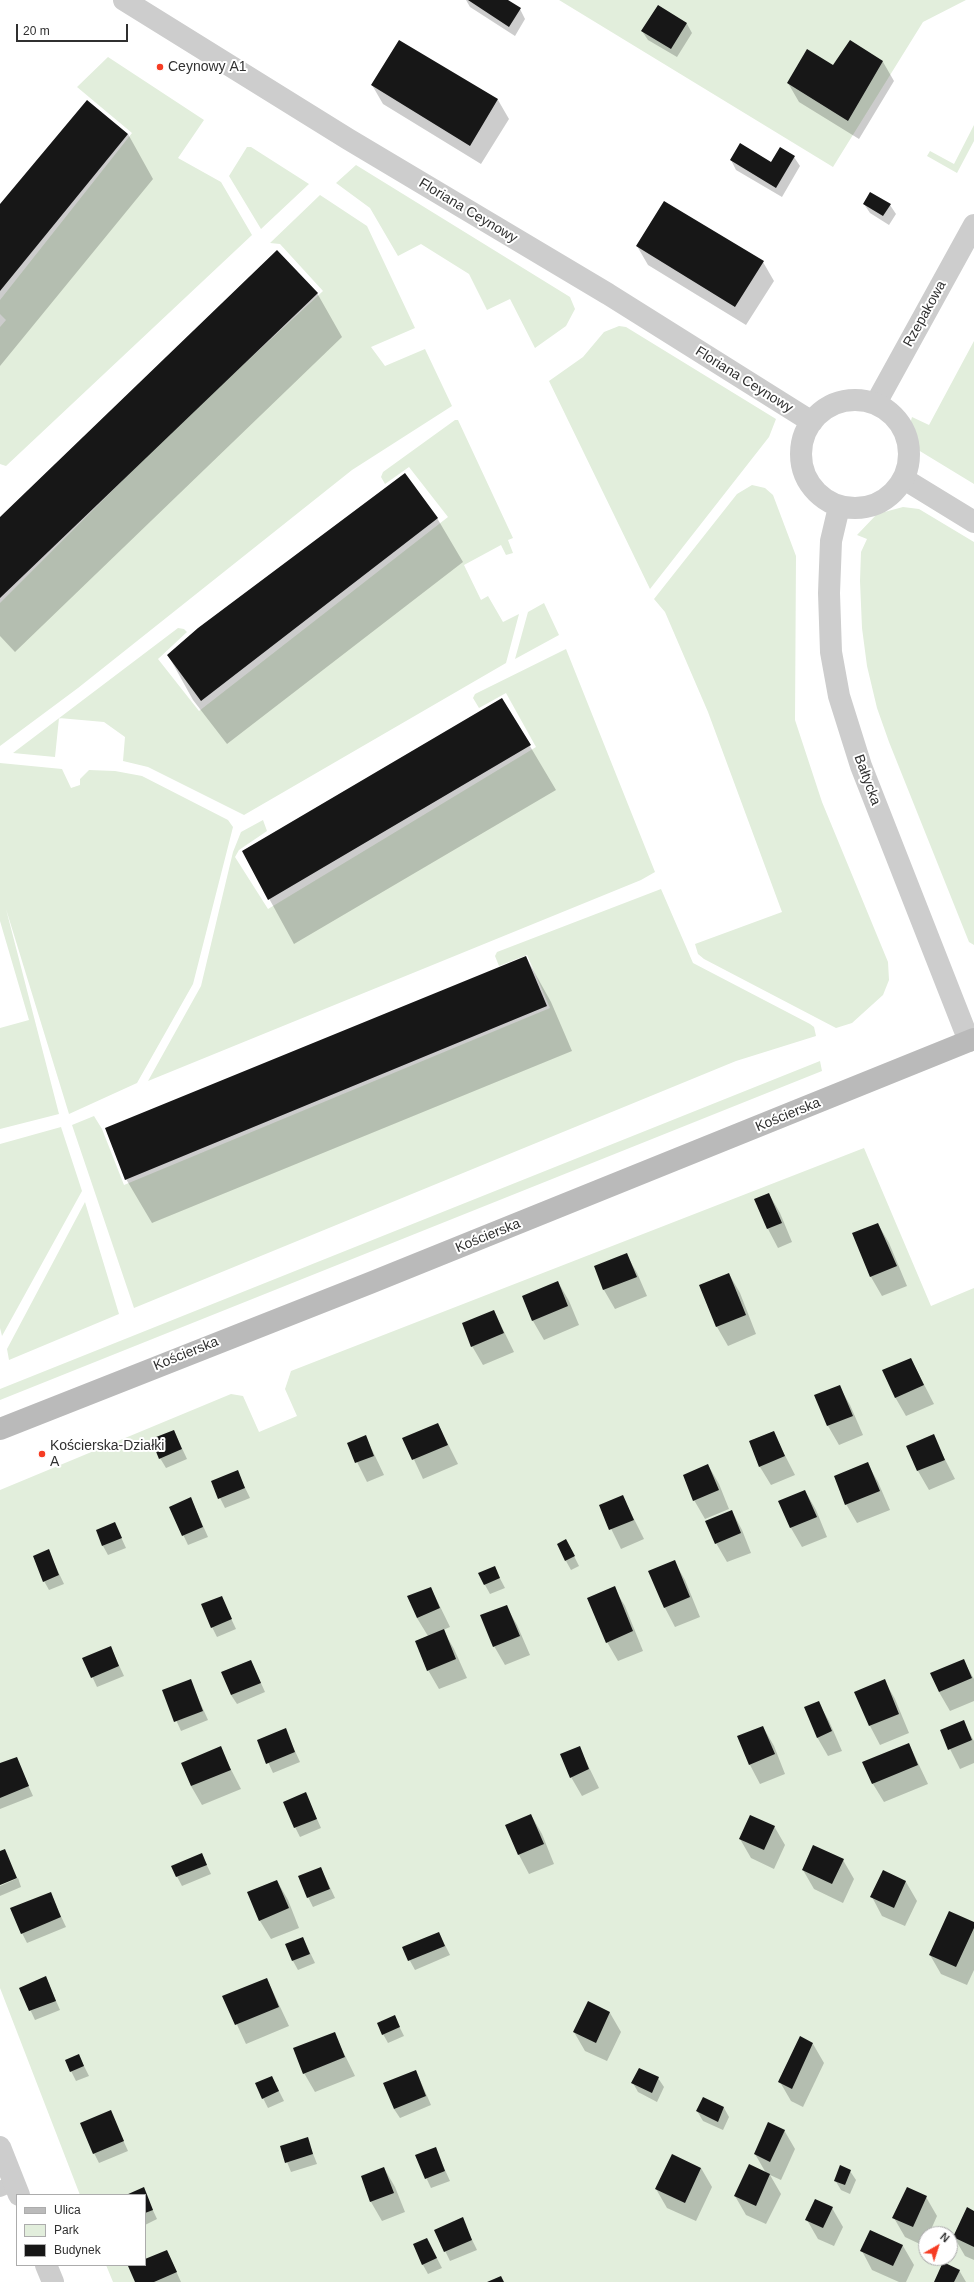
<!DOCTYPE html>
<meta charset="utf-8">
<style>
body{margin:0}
#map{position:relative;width:974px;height:2282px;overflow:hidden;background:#fff;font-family:Arial,sans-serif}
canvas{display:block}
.legend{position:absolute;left:16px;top:2194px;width:130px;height:72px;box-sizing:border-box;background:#fff;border:1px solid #acacac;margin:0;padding:5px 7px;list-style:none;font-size:12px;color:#303030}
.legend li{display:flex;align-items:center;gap:8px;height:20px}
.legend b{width:20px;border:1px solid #acacac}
.north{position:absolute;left:918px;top:2226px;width:40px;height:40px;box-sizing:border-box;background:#fff;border:1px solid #acacac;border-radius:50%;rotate:39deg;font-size:11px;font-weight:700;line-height:16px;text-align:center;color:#303030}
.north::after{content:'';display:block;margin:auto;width:14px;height:18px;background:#f63c23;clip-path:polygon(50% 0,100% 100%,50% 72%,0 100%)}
.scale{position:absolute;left:16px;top:24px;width:112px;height:18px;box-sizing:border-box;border:2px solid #303030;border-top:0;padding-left:5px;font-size:12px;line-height:14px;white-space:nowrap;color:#303030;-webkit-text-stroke:3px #fff;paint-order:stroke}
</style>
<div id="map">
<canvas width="974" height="2282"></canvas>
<ul class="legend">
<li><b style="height:5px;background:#bababa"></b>Ulica</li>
<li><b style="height:11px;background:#e2eedc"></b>Park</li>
<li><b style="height:11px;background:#171717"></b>Budynek</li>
</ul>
<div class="north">N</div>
<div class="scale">20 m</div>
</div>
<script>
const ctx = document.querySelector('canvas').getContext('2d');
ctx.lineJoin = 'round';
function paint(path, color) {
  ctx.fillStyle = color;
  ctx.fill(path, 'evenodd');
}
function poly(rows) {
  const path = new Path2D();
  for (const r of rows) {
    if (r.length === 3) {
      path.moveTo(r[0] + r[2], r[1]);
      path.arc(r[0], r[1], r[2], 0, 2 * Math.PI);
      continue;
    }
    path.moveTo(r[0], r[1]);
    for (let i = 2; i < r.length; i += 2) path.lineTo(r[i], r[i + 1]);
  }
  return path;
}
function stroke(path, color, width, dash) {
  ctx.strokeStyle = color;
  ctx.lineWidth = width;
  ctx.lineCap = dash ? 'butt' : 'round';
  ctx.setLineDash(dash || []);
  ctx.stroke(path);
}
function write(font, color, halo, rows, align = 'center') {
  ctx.font = font + ' Arial,sans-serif';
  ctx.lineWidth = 4;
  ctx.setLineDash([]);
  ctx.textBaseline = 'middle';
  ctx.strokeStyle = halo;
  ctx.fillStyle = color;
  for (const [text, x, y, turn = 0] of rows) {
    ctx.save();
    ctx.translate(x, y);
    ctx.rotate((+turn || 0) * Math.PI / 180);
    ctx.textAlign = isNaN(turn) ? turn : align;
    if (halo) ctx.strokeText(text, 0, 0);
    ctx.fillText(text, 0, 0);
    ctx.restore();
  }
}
paint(poly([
 [559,0,966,0,923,22,833,167],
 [108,57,204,120,178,158,221,182,252,235,6,466,0,464,0,327,6,320,0,314,0,300,132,133,77,87],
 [974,125,974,141,957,173,927,156,930,151,954,164],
 [247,147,251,147,309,184,261,229,229,176],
 [356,165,570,297,575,309,566,326,535,348,510,299,487,310,469,274,421,244,398,256,370,208,336,183],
 [320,195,367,226,415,328,371,347,385,366,425,349,452,406,352,470,78,688,0,746,0,603,178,425,323,291,280,244,270,243],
 [619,326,626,327,776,419,769,437,650,589,549,381,583,357,604,332],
 [974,341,974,484,905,442,912,417,929,425],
 [455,420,458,420,513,538,508,540,513,553,506,555,501,545,464,565,481,600,488,596,503,622,519,614,506,663,244,815,148,767,123,761,125,737,104,722,59,718,55,757,13,753,178,628,184,629,187,632,158,659,199,711,448,517,409,467,385,484,381,477,383,472],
 [752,485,765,488,773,495,796,556,795,720,822,802,888,962,889,980,883,995,852,1023,836,1028,704,959,698,954,695,944,782,912,708,712,665,612,654,599,737,494],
 [903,507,919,509,974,542,974,945,969,942,889,742,877,708,867,666,862,628,860,581,861,552,867,539,857,535,877,514],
 [544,603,559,635,515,659,528,612],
 [566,649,655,872,641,880,148,1081,201,986,233,852,241,832,263,820,267,831,239,850,235,857,268,909,536,747,506,693,479,708,473,698,475,694],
 [0,763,62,769,71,788,80,785,80,779,89,770,115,771,142,776,228,820,233,827,193,984,137,1083,69,1114,6,909,59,1114,0,1129,0,1028,29,1020,0,921],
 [661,889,693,963,810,1024,814,1027,816,1036,736,1061,134,1308,72,1125,94,1116,102,1129,124,1185,550,1008,527,955,499,966,495,956,497,952],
 [820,1061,822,1071,0,1400,0,1389],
 [61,1127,82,1191,2,1336,0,1328,0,1144],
 [864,1148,931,1306,974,1288,974,2282,113,2282,106,2265,145,2265,145,2195,80,2195,0,1988,0,1490,231,1394,243,1396,259,1432,297,1416,285,1389,291,1371],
 [926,2234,950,2234,950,2258,926,2258],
 [85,1202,119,1314,9,1360,7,1349]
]), '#e2eedc');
paint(poly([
 [466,0,506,0,520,9,525,19,515,36,470,7],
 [687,24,692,33,677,57,648,40,642,31],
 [399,41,498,100,509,119,481,164,383,104,372,85],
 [850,41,883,62,894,81,859,139,799,102,788,83,834,66],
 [128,134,153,179,0,366,0,207],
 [794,157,800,166,782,197,736,170,731,160,772,163],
 [864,204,890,205,896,214,889,225,870,213],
 [637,246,763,262,774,281,746,325,648,265],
 [317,293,342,337,15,652,0,636,0,518],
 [437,518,463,562,227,744,193,700,168,655],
 [502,699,556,790,294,944,243,851],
 [526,957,551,1002,572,1051,152,1223,126,1179],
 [769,1194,780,1213,792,1242,778,1248,768,1229],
 [878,1224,889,1243,907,1286,882,1296,871,1277,853,1234],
 [626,1254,637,1273,647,1296,615,1309,604,1290,595,1267],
 [729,1274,740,1293,756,1334,728,1346,717,1327,700,1286],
 [558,1282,569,1301,579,1325,544,1340,533,1321,523,1297],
 [494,1311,514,1352,483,1365,472,1346],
 [911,1359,934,1404,906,1416,895,1397],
 [839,1386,850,1405,863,1435,839,1445,828,1426],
 [438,1424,458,1464,423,1479,404,1438],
 [174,1431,187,1459,166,1468,160,1458],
 [773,1432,795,1475,771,1485,760,1467,750,1441],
 [933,1436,955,1479,929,1490,918,1471],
 [366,1437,384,1475,367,1482,348,1444],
 [867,1463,878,1482,890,1510,857,1523,846,1504],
 [708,1465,719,1484,729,1509,705,1519,694,1500],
 [237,1471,250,1498,225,1508,212,1482],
 [805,1491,816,1510,827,1537,802,1547,791,1528,780,1501],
 [623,1497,644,1539,621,1549,600,1506],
 [191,1499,208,1537,188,1545,170,1507],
 [732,1511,742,1530,751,1553,727,1562,716,1543],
 [115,1524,126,1548,108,1555,103,1546],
 [48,1550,64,1584,49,1590,44,1581],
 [571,1550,579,1566,571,1570,566,1561],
 [674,1561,685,1580,700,1617,675,1627,665,1608,650,1571],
 [494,1567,505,1588,490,1594,485,1585],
 [431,1588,450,1627,443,1630,454,1649,467,1678,439,1689,428,1670,416,1641,428,1636,417,1618],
 [614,1588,625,1606,643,1651,618,1661,607,1642],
 [221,1597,236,1629,217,1637,212,1627],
 [506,1606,517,1625,530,1655,505,1665,494,1646],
 [111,1648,124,1676,97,1687,84,1659],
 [963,1660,974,1679,974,1701,950,1711,939,1692],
 [251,1661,265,1692,237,1704,231,1695],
 [190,1680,208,1720,181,1731,163,1691],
 [884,1680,895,1699,909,1733,880,1745,870,1726],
 [818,1702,829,1721,842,1751,828,1756,817,1737],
 [963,1722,974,1741,974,1763,960,1769,941,1731],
 [763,1727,774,1746,785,1774,760,1784,750,1765],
 [285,1729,300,1762,273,1773,258,1740],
 [909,1744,928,1784,884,1802,873,1784],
 [579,1747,599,1788,582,1796,571,1777],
 [220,1748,241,1789,202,1805,191,1786],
 [16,1758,33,1796,0,1809,0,1765],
 [306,1794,321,1828,300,1837,295,1827],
 [531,1815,542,1834,554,1864,529,1874,519,1855,507,1825],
 [774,1826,785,1845,774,1869,751,1858,740,1839],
 [202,1855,211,1874,182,1886,172,1867],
 [843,1860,854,1879,843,1903,814,1889,803,1870],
 [321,1868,335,1898,313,1907,308,1897],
 [883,1871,906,1882,917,1901,905,1926,882,1916,872,1897],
 [18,1878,21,1887,0,1896,0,1886],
 [277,1881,288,1900,299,1928,271,1939,260,1921,249,1893],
 [50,1893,66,1927,27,1943,22,1933],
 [974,1923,974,1970,967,1985,941,1974,930,1955],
 [439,1933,450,1955,415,1970,403,1948],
 [303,1938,315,1963,298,1970,293,1961],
 [46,1978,60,2010,35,2020,20,1988],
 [267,1979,289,2026,246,2044,224,1997],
 [589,2003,610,2013,621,2032,607,2061,585,2051,574,2032],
 [394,2016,404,2036,388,2043,383,2034],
 [334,2033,355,2076,315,2092,304,2073],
 [813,2044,824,2063,803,2107,791,2101,780,2082],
 [79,2056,89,2076,76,2081,66,2061],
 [416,2071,431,2105,400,2118,394,2109],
 [272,2077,284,2101,268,2108,263,2098],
 [658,2078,664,2087,657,2102,638,2092,633,2083],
 [724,2108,729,2117,723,2130,703,2121,697,2111],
 [110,2111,128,2151,99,2163,94,2153],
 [784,2130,795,2149,781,2180,770,2175,781,2194,766,2224,746,2215,735,2196,766,2173,755,2154],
 [307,2138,317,2164,291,2172,281,2147],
 [435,2148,450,2181,431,2188,416,2156],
 [384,2168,395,2187,405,2212,382,2221,371,2202,362,2177],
 [701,2168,712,2187,696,2221,667,2208,656,2189],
 [850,2171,856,2180,850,2194,841,2190,835,2180],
 [143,2189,157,2219,145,2225,145,2195,128,2195],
 [926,2197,937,2216,929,2234,926,2234,924,2246,905,2237,894,2218],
 [832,2208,843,2227,834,2246,818,2239,807,2220],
 [974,2212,974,2260,965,2256,954,2237],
 [462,2219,477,2250,450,2261,435,2230],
 [871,2231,903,2246,914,2265,906,2282,899,2282,872,2270,862,2251],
 [427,2239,442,2268,428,2274,423,2265],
 [167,2251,181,2282,136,2282,129,2267,145,2265,145,2260],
 [959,2270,966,2282,935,2282]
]), '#0003');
paint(poly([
 [468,0,508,0,521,8,509,27],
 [658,5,687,23,671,49,641,31],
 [399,40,498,99,470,146,371,85],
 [850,40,883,61,848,121,787,83,807,49,833,65],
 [87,100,128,134,0,291,0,204],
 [740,143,771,162,780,147,795,156,776,188,730,160],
 [870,192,891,204,883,216,863,204],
 [664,201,764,261,735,307,636,246],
 [277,250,318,293,0,598,0,517],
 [405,473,438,518,201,701,167,655,198,628],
 [502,698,531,745,268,900,242,851],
 [526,956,547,1006,125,1180,105,1128],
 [769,1193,782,1223,767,1229,754,1199],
 [878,1223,897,1266,870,1277,852,1233],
 [627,1253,637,1277,603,1290,594,1266],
 [729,1273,746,1315,716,1327,699,1285],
 [558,1281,568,1306,532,1321,522,1296],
 [494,1310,504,1333,471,1347,462,1323],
 [911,1358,924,1385,895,1398,882,1370],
 [840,1385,853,1416,827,1426,814,1395],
 [438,1423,448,1445,412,1460,402,1438],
 [174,1430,182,1449,159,1459,151,1439],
 [774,1431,785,1456,759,1467,749,1441],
 [934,1434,945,1460,917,1471,906,1446],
 [366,1435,374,1456,355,1463,347,1443],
 [868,1462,880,1491,845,1505,834,1476],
 [708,1464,719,1490,693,1501,683,1475],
 [238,1470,245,1488,218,1499,211,1481],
 [805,1490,817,1517,790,1528,778,1501],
 [623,1495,634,1520,609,1530,599,1505],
 [191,1497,203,1527,182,1536,169,1507],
 [732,1510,741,1533,715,1544,705,1521],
 [115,1522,122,1538,102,1546,96,1530],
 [566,1539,575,1556,565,1561,557,1544],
 [49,1549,59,1575,43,1582,33,1556],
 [675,1560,690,1597,664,1608,648,1571],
 [495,1566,500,1578,484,1585,478,1573],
 [615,1586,633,1631,606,1643,587,1598],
 [431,1587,440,1608,417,1618,407,1596],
 [222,1596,232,1619,211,1628,201,1604],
 [507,1605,520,1636,493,1647,480,1615],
 [444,1629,456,1659,427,1671,415,1641],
 [111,1646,119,1666,91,1678,82,1658],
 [964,1659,972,1678,939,1692,930,1673],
 [251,1660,261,1683,231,1695,221,1672],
 [191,1679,203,1711,174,1722,162,1690],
 [885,1679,899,1714,869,1726,854,1692],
 [819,1701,832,1731,817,1738,804,1707],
 [964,1720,972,1740,948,1750,940,1730],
 [763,1726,775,1754,749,1765,737,1736],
 [286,1728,295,1752,266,1764,257,1740],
 [909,1743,918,1765,872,1784,862,1762],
 [221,1746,231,1770,191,1786,181,1763],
 [580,1746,589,1769,570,1778,560,1754],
 [17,1757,29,1786,0,1798,0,1763],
 [306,1792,317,1819,294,1828,283,1802],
 [531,1814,544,1844,518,1855,505,1825],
 [750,1815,775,1826,764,1850,739,1839],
 [813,1845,844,1859,832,1884,802,1870],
 [5,1849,17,1878,0,1885,0,1851],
 [202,1853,207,1865,176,1877,171,1866],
 [321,1867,330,1889,307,1898,298,1876],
 [883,1870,906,1881,894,1908,870,1897],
 [277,1880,289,1908,259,1921,247,1892],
 [51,1892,61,1917,21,1934,10,1908],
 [949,1911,974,1922,974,1928,956,1967,929,1955],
 [439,1932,445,1946,408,1961,402,1947],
 [303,1937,310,1954,292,1961,285,1944],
 [46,1976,56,2001,29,2011,19,1988],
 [267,1978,279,2007,235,2025,222,1996],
 [588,2001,610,2012,596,2043,573,2032],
 [395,2015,400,2027,382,2035,377,2023],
 [335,2032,345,2057,303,2074,293,2048],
 [800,2036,813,2043,792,2089,778,2082],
 [79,2054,84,2066,70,2072,65,2060],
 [639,2068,659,2077,652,2093,631,2083],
 [416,2070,426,2096,394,2109,383,2083],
 [272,2076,279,2091,262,2099,255,2083],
 [703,2097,724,2107,718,2122,696,2111],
 [111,2110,124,2141,93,2154,80,2123],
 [768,2122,785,2130,770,2162,754,2154],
 [308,2137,313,2154,285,2163,280,2146],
 [436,2147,445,2171,425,2179,415,2155],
 [672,2154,701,2168,685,2203,655,2189],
 [749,2164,770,2174,756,2206,734,2196],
 [840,2165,851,2170,845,2185,834,2181],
 [384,2167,394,2193,370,2202,361,2176],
 [144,2187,153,2210,145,2213,145,2195,126,2195],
 [907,2187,927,2196,913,2227,892,2218],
 [815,2199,833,2207,823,2228,805,2220],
 [967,2207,974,2211,974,2247,953,2237],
 [463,2217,472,2240,444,2252,434,2230],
 [870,2230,903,2245,893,2266,860,2251],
 [427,2238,437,2258,422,2265,413,2244],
 [167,2250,177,2272,154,2282,135,2282,128,2266,145,2265,145,2259],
 [943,2262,960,2270,954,2282,934,2282],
 [501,2276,504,2282,487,2282]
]), '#171717');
stroke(poly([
 [0,2189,14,2183]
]), '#cdcdcd', 16);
stroke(poly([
 [876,403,974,225],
 [904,479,974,522],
 [0,2147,19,2195],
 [46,2265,53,2282]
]), '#cdcdcd', 22);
stroke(poly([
 [124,0,348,139,608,294,812,422],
 [855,454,54],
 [839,507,831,541,829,593,831,652,839,696,861,766,969,1041]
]), '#cdcdcd', 22);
stroke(poly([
 [0,1429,370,1283,974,1039]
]), '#bababa', 22);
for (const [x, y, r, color] of [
 [160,67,4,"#f63c23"],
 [42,1454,4,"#f63c23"]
]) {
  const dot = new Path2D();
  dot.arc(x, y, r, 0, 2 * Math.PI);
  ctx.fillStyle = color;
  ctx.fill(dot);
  stroke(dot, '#fff', 1.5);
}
write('14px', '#303030', '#fff', [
 ["Ceynowy A1",168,67],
 ["Kościerska-Działki",50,1446],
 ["A",50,1462]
], 'left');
write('14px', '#303030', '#fff', [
 ["Floriana Ceynowy",468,211,31],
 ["Rzepakowa",925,314,-61],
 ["Floriana Ceynowy",744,380,32],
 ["Bałtycka",867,780,70],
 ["Kościerska",788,1115,-22],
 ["Kościerska",488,1236,-22],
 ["Kościerska",186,1354,-22]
]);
</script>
